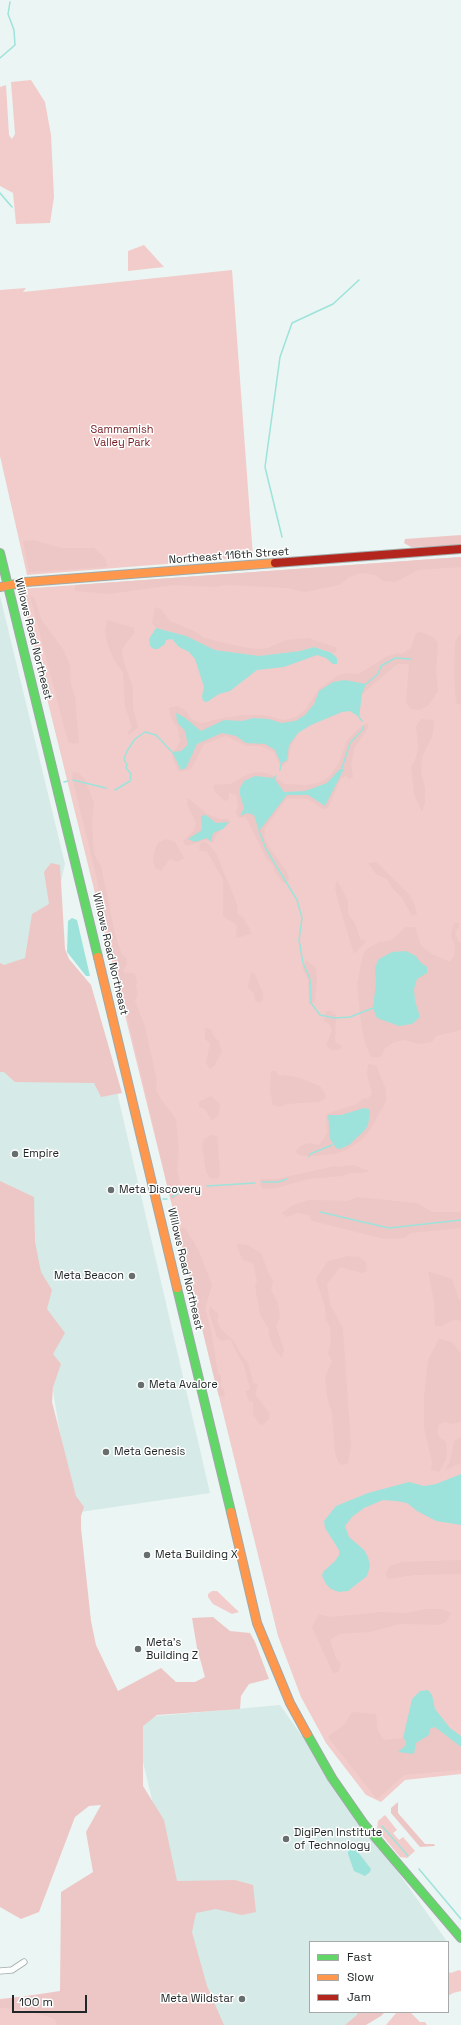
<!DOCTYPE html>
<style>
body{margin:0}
#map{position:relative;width:461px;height:2025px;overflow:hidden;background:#ebf5f3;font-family:"Space Grotesk",sans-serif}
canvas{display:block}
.legend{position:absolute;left:309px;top:1941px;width:140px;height:72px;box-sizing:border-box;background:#fff;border:1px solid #a6a9a8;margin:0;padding:5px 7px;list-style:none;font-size:12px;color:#202726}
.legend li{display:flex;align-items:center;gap:8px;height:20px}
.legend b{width:20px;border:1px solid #a6a9a8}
.scale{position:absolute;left:12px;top:1995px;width:75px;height:18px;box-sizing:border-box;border:2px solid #202726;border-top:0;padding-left:5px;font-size:12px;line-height:14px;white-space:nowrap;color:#202726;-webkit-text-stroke:3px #fff;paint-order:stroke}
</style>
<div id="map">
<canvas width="461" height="2025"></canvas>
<ul class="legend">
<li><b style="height:5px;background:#63d668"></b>Fast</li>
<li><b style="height:5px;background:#ff974d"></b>Slow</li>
<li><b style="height:5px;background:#b3261e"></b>Jam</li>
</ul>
<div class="scale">100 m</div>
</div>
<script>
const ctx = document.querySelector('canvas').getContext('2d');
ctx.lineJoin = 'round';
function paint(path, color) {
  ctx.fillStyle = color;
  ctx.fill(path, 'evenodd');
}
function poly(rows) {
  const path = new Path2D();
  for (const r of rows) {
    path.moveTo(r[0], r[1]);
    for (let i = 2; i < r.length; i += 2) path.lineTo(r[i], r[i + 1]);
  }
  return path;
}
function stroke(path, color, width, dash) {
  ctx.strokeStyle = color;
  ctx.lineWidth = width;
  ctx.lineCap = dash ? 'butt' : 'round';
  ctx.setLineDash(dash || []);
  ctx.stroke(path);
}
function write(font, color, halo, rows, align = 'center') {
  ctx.font = font + ' "Space Grotesk",sans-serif';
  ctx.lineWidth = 3;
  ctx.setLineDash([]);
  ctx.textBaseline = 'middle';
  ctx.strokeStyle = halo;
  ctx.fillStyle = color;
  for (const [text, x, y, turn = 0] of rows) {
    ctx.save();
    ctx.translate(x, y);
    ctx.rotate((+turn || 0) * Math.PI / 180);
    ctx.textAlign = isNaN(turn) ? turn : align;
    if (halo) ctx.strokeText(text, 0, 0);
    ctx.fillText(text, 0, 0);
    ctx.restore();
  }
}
paint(poly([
 [0,596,65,864,39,976,0,973],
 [111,1066,210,1493,73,1513,23,1207,0,1199,0,1069],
 [280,1705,446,1940,444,1942,310,1942,310,2012,362,2012,346,2025,212,2025,193,1972,139,1745,141,1724,157,1716]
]), '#d6eae7');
paint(poly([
 [31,80,45,102,51,135,54,197,50,223,16,224,13,193,0,186,0,87,6,85,9,135,12,139,15,134,11,82],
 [144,245,164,267,128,271,128,251],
 [232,270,253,557,27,575,0,456,0,290,26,288,23,292],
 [461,557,461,1774,405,1780,381,1802,366,1795,326,1743,301,1697,278,1636,20,589],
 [212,1591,217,1591,239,1612,232,1614,213,1604,208,1597,208,1594],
 [385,1815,397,1830,393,1833,399,1840,403,1837,415,1851,407,1858,400,1857,377,1829,378,1821],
 [459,1970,461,1971,461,1991,453,1993,448,1996,448,1972,451,1973],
 [82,1990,85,2025,0,2025,0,1999],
 [397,2012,410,2012,420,2022,425,2022,427,2025,386,2025]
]), '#f2ccca');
paint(poly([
 [461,535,461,546,411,547,404,543,405,539],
 [34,540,61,548,94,548,105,558,107,567,29,572,23,541],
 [461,557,461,567,418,570,396,582,383,581,375,575,361,573,349,577,339,585,305,592,287,588,226,585,216,587,174,585,109,594,75,591,75,585],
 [30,596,34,597,42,621,63,649,70,666,71,684,75,697,79,743,73,744,68,742],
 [155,607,161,609,170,621,194,631,204,638,238,646,257,649,268,648,286,640,309,638,337,648,335,653,314,647,300,651,259,656,215,650,173,632,156,628,152,623],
 [107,620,134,628,134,633,122,649,123,659,133,688,133,709,138,727,130,734,128,734,127,732,132,728,125,706,123,673,113,658,106,640,105,630],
 [421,632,435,638,438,644,436,672,438,691,428,706,420,710,411,709,406,703,409,664,397,664,362,694,359,717,350,711,342,712,311,725,298,733,290,748,288,761,281,767,274,752,261,746,246,746,226,736,204,744,191,769,179,772,173,760,172,752,177,748,180,740,178,729,171,718,169,708,177,706,185,710,192,720,202,723,222,718,244,715,263,715,284,720,296,717,305,710,319,689,337,676,345,673,359,674,386,657,397,653,402,654,411,648,416,633],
 [460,634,461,636,461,705,456,703,454,675,455,642],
 [421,719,433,720,434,727,432,737,422,757,421,773,425,788,425,803,422,812,414,794,411,767,416,758,418,747,416,727],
 [368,723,368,728,355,747,351,764,353,777,349,779,346,776,341,778,328,808,323,809,308,799,287,798,265,828,264,837,269,847,287,872,289,879,286,884,282,882,274,870,273,865,266,858,246,817,239,818,236,813,238,806,236,795,229,793,229,799,225,801,215,792,213,785,230,784,251,773,261,772,270,774,285,784,307,785,321,782,331,775,339,763,347,740,358,729],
 [73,771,79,773,85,780,94,803,92,823,94,854,101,866,115,934,122,955,126,958,127,964,123,970,125,973,134,973,137,981,136,986,138,995,135,1001,145,1027,157,1081,156,1090,161,1099,176,1119,179,1150,177,1169,182,1191,171,1201,100,902,97,879,72,777],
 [188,798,207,814,220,819,228,819,230,822,216,835,213,843,206,840,186,846,183,841,194,831,196,823,187,805],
 [166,839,175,842,184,858,177,862,170,859,161,871,155,868,153,860,155,849,158,843],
 [205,841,216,853,237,904,238,914,243,918,250,929,251,934,236,938,237,925,223,916,223,879,207,852,199,850,200,843],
 [376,862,409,894,413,901,417,914,412,916,402,898,393,889,387,879,376,874,368,863],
 [51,863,60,865,65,949,69,959,91,985,122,1093,101,1097,94,1083,15,1082,4,1072,0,1072,0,963,4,965,25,958,32,914,49,904,44,872],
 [337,880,348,901,348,913,356,926,360,939,366,941,354,954,337,898,335,888],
 [454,923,460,923,455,933,458,941,461,943,461,1030,436,1036,432,1042,419,1044,403,1040,394,1042,385,1048,381,1057,371,1057,365,1043,361,1024,357,984,363,955,367,949,379,942,392,940,406,927,415,927,421,946,432,954,450,962,454,956,455,946,451,936],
 [306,960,316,968,317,979,315,1002,309,1005,308,980,302,967],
 [251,972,255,975,263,994,263,999,260,1003,255,1001,254,994,248,987],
 [326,1011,331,1011,336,1015,335,1042,342,1046,340,1050,331,1050,326,1045,332,1031,329,1024,324,1021],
 [205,1028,211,1029,213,1035,219,1042,222,1052,214,1066,210,1069,206,1063,210,1043,205,1039],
 [368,1064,376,1065,386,1090,386,1101,370,1130,361,1140,347,1150,335,1154,315,1156,303,1156,297,1154,296,1151,300,1146,309,1143,319,1145,323,1140,327,1133,326,1114,357,1104,363,1098,367,1099,372,1094,367,1074],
 [271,1071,275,1071,279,1076,285,1075,300,1078,320,1086,325,1094,325,1099,319,1102,288,1104,279,1107,273,1105,270,1091],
 [211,1096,220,1104,219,1114,212,1121,205,1109,199,1107,199,1102],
 [212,1135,217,1136,218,1145,220,1175,217,1179,210,1178,206,1172,202,1145,204,1139],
 [353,1165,369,1171,362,1173,350,1173,342,1176,309,1179,277,1188,263,1189,260,1185,261,1179,277,1179,334,1166,338,1167],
 [0,1181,34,1197,35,1242,41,1272,52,1290,47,1309,65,1333,53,1354,61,1364,53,1387,52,1402,76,1496,84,1507,81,1516,81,1528,91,1621,96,1645,118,1691,161,1668,176,1682,195,1682,205,1677,197,1648,192,1618,213,1617,230,1631,250,1633,255,1642,269,1679,249,1684,241,1696,240,1709,157,1715,143,1726,143,1786,164,1820,177,1881,235,1880,253,1885,256,1912,242,1915,216,1909,196,1913,192,1932,207,1986,224,2025,57,2025,55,2019,23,2009,0,2008,0,2000,60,1991,61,1892,93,1872,86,1832,101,1805,89,1806,75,1817,39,1912,21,1919,0,1907],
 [357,1197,417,1203,432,1212,461,1212,461,1228,411,1233,404,1238,384,1239,312,1221,309,1215,297,1213,287,1217,282,1213,292,1206,308,1200,348,1201],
 [184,1227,198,1249,212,1285,205,1309,211,1330,218,1374,221,1376,221,1387,224,1390,225,1397,219,1396,216,1386,178,1230],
 [238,1244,247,1245,261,1253,268,1272,273,1281,271,1290,278,1303,280,1317,276,1326,284,1350,282,1358,273,1347,268,1332,269,1329,260,1315,255,1286,257,1281,253,1263,243,1260,237,1247],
 [348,1256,359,1257,366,1262,367,1271,362,1273,340,1267,327,1284,330,1304,343,1329,351,1446,348,1463,342,1465,338,1462,335,1453,332,1413,327,1397,325,1377,332,1361,328,1354,331,1340,330,1327,326,1320,325,1307,316,1279,328,1261],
 [428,1271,452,1279,459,1300,461,1299,461,1321,454,1320,442,1326,435,1326,434,1302],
 [210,1306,219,1315,217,1321,220,1328,233,1340,240,1353,248,1363,253,1382,258,1385,255,1394,269,1413,269,1419,262,1425,259,1424,253,1414,253,1402,249,1401,245,1391,250,1389,244,1366,230,1339,222,1341,217,1337,209,1312],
 [439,1338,453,1343,461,1354,461,1422,453,1424,444,1422,439,1425,437,1431,439,1437,446,1442,447,1450,446,1460,439,1472,431,1470,432,1462,424,1428,424,1397,428,1360],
 [461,1437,461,1463,445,1470,450,1462,454,1441],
 [461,1560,461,1574,414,1575,389,1579,385,1574,389,1566,402,1562],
 [427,1609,441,1609,451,1613,446,1622,440,1625,400,1624,370,1632,339,1634,330,1640,336,1658,341,1664,338,1672,333,1673,312,1627,319,1614,329,1617,382,1612,405,1613],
 [352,1712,376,1714,378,1731,384,1740,403,1738,406,1741,406,1745,399,1751,403,1752,415,1751,414,1747,416,1743,429,1735,430,1729,435,1727,461,1747,461,1770,404,1775,377,1799,328,1737,345,1724],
 [398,1802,398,1813,425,1844,434,1844,435,1846,420,1847,391,1813,391,1808],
 [358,2012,385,2012,381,2016,366,2025,345,2025,357,2015]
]), '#edc7c5');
paint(poly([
 [156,628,186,636,215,650,259,656,300,651,314,647,332,653,337,658,337,664,333,664,326,658,317,655,284,667,257,670,230,691,219,694,207,702,203,701,202,696,204,687,195,659,189,652,179,647,172,639,166,640,165,644,158,649,154,649,150,646,149,639],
 [345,680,366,684,362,694,359,717,350,711,342,712,311,725,298,733,289,745,287,760,281,764,275,750,265,744,246,743,236,736,222,733,197,744,186,768,181,770,172,752,181,751,188,745,185,731,177,722,176,713,184,717,201,731,224,720,242,721,253,718,269,719,281,723,295,721,305,715,314,704,319,691,333,682],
 [340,769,344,769,325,806,308,795,287,795,259,831,254,815,247,813,240,816,244,808,240,795,240,788,244,781,255,776,274,778,284,792,305,791,327,783],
 [206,815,216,823,229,822,223,829,213,833,211,842,207,838,195,842,188,839,202,830,201,816],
 [72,918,77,920,90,976,86,976,67,952,68,921],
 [406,951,416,956,420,962,427,967,427,973,417,979,414,989,415,1001,420,1017,412,1024,399,1026,377,1018,373,1008,376,982,375,967,379,959,392,952],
 [364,1108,369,1109,370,1113,368,1125,365,1130,349,1145,340,1149,336,1148,330,1139,328,1115,341,1115],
 [461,1474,461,1525,436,1521,417,1511,407,1503,396,1501,383,1500,364,1508,352,1517,345,1526,349,1537,364,1550,368,1557,370,1566,367,1576,348,1591,339,1592,331,1589,326,1584,322,1576,323,1572,335,1561,339,1555,339,1550,325,1528,324,1521,336,1506,368,1493,409,1482,424,1486,436,1484],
 [428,1690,432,1695,435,1709,450,1728,461,1736,461,1747,435,1727,430,1729,429,1735,416,1743,414,1754,398,1752,406,1745,406,1741,403,1738,412,1699,420,1691],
 [348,1839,371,1869,370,1872,365,1876,354,1871,348,1854]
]), '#9de3db');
stroke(poly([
 [0,58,15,45,14,30,8,14,10,2],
 [0,193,12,207],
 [282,537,265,467,280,357,292,323,333,304,359,280],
 [366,684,378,674,381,666,395,658,411,659],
 [359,717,362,721],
 [342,768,350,743,363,729,363,726],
 [280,770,281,764],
 [274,778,276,776],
 [73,780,106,788],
 [64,782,68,781],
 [115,790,130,781,131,774,126,768,127,765,124,759,127,751,135,739,145,732,156,735,172,752],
 [259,831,266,849,297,900,302,918,299,940,303,963,310,979,311,1003,320,1015,335,1018,350,1017,373,1008],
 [309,1157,310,1154,332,1145],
 [262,1182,278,1182,287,1179],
 [207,1186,255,1183],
 [172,1197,184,1190,201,1188],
 [163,1199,167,1199],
 [320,1212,389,1228,461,1220],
 [382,1826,408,1856],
 [419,1869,461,1919]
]), '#9de3db', 1.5);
const street = poly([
 [0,1971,12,1970,24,1962]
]);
const fast = poly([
 [0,553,98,957],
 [177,1288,231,1512],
 [307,1734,332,1778,364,1824,461,1938]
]);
const slow = poly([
 [0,587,26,582,275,563],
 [98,957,177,1288],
 [231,1512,257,1623,290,1703,307,1734]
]);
const jam = poly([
 [275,563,461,549]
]);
stroke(street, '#a1a9a8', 7);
stroke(fast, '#a1a9a8', 10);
stroke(slow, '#a1a9a8', 10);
stroke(jam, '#a1a9a8', 10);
stroke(street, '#fcfefd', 5.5);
stroke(fast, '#63d668', 8);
stroke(slow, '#ff974d', 8);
stroke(jam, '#b3261e', 8);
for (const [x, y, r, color] of [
 [15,1154,4,"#676f6e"],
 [111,1190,4,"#676f6e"],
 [132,1276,4,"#676f6e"],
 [141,1385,4,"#676f6e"],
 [106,1452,4,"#676f6e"],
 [147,1555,4,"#676f6e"],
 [138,1649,4,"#676f6e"],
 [286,1839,4,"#676f6e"],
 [242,1999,4,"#676f6e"]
]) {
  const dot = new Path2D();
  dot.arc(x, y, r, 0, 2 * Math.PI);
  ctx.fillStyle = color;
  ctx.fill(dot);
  stroke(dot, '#fff', 1.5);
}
write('11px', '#741b22', '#fff', [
 ["Sammamish",122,430],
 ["Valley Park",122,443]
]);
write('11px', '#202726', '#fff', [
 ["Northeast 116th Street",229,556,-4],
 ["Willows Road Northeast",33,639,76],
 ["Willows Road Northeast",110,954,77],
 ["Willows Road Northeast",185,1269,77]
]);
write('11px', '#202726', '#fff', [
 ["Empire",23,1154],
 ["Meta Discovery",119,1190],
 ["Meta Beacon",124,1276,"right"],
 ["Meta Avalore",149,1385],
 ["Meta Genesis",114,1452],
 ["Meta Building X",155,1555],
 ["Meta's",146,1643],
 ["Building Z",146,1656],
 ["DigiPen Institute",294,1833],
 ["of Technology",294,1846],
 ["Meta Wildstar",234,1999,"right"]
], 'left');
</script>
